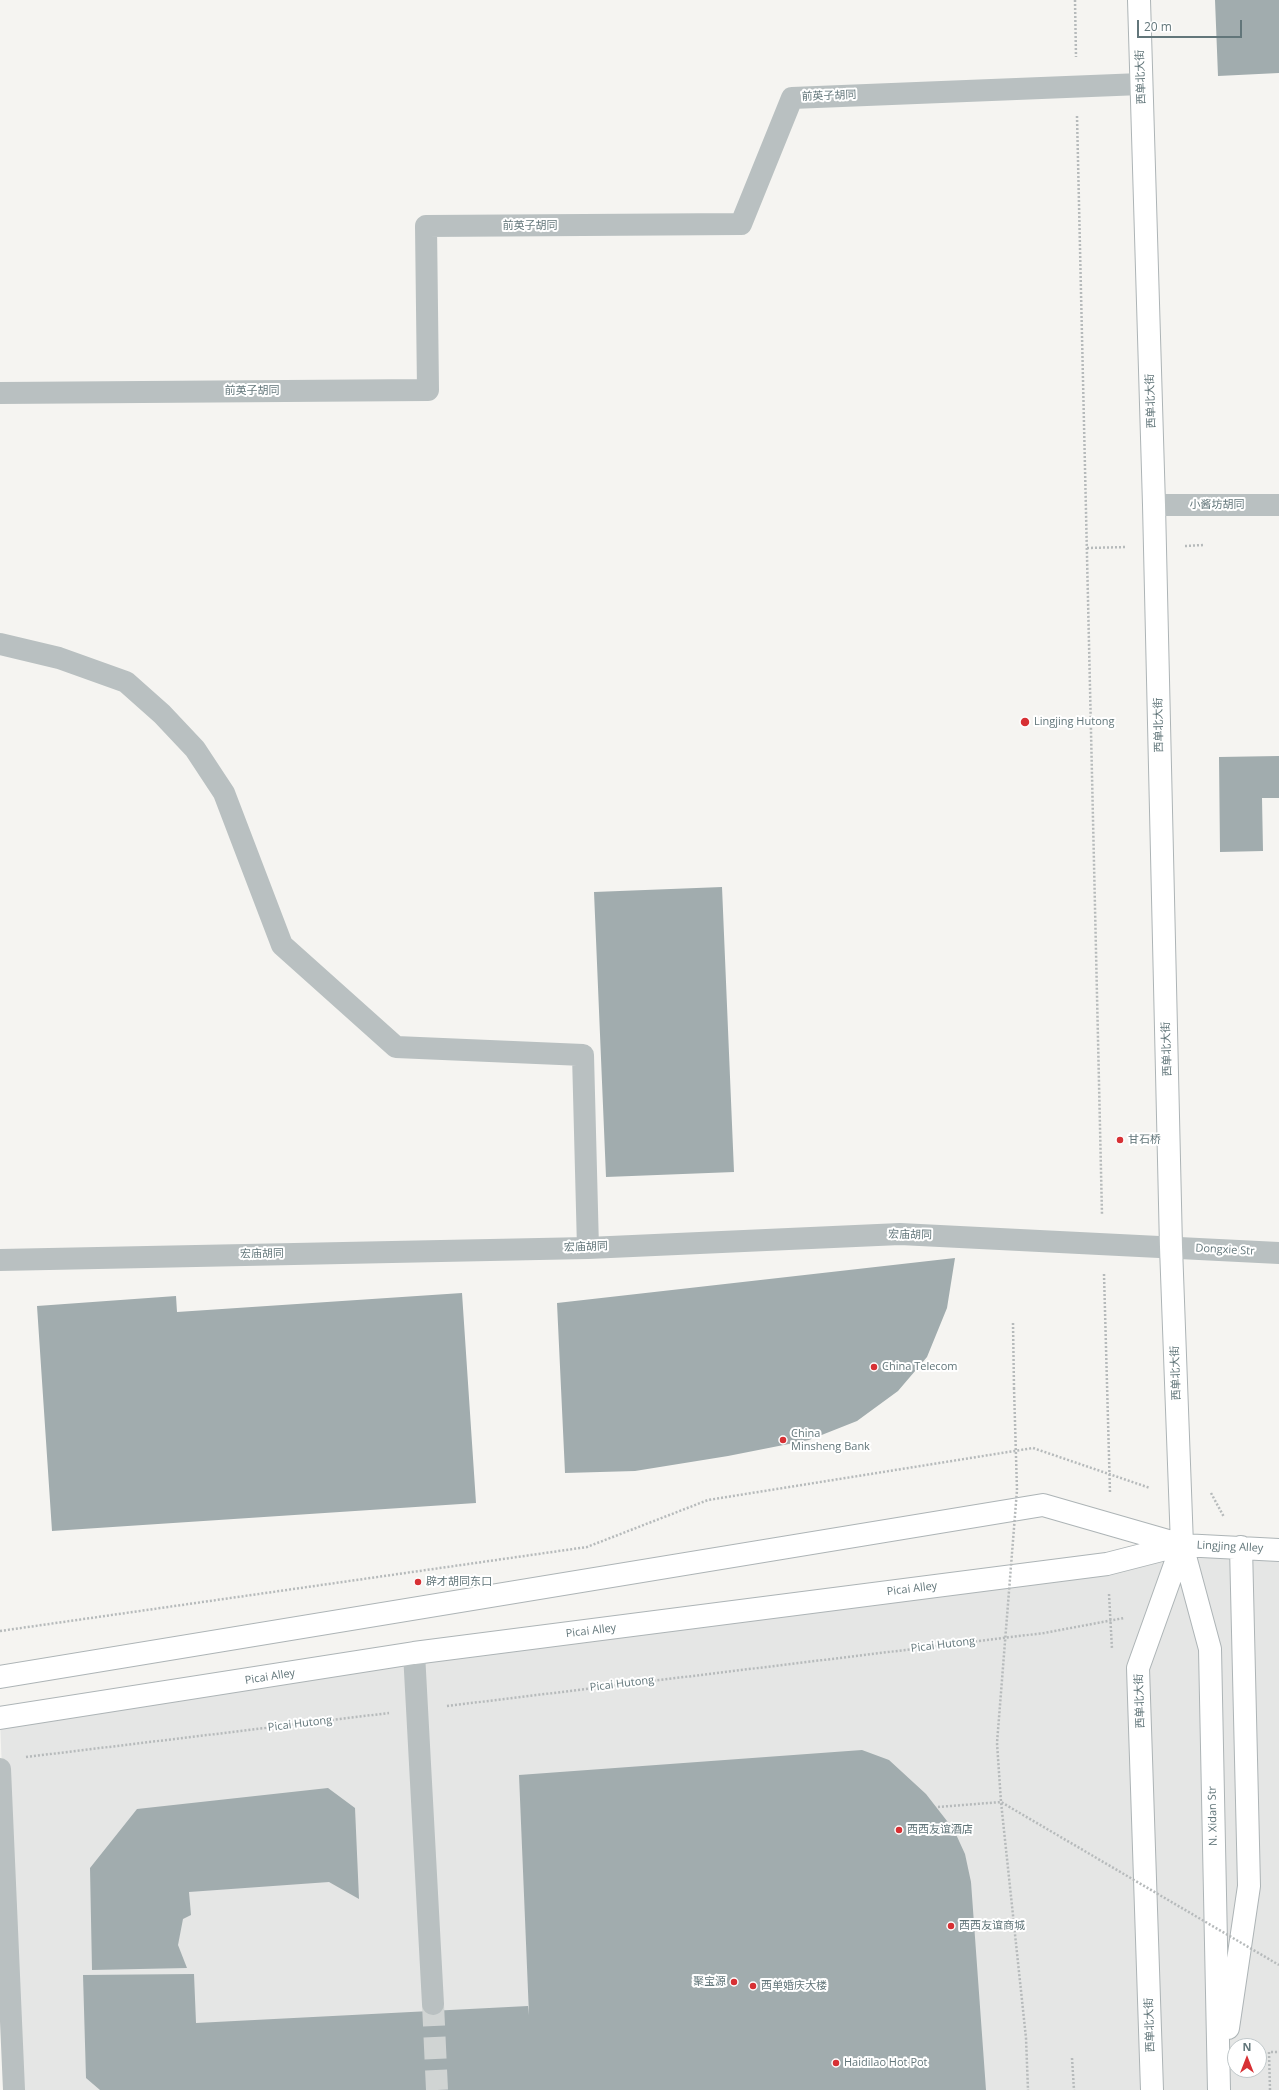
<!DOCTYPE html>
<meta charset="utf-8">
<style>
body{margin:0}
#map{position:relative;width:1279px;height:2090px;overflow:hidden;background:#f5f4f1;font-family:"Open Sans",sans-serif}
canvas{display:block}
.north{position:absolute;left:1227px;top:2038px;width:40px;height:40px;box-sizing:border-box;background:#fff;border:1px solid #c0c8ca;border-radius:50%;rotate:0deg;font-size:11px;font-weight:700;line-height:16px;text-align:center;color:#62767a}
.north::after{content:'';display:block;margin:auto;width:14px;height:18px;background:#d73034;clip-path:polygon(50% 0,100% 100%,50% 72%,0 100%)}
.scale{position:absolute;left:1137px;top:20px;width:105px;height:18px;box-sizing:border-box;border:2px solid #62767a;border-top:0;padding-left:5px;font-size:12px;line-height:14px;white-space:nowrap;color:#62767a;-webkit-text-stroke:3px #fff;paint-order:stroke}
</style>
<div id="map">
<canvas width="1279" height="2090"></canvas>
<div class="north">N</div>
<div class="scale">20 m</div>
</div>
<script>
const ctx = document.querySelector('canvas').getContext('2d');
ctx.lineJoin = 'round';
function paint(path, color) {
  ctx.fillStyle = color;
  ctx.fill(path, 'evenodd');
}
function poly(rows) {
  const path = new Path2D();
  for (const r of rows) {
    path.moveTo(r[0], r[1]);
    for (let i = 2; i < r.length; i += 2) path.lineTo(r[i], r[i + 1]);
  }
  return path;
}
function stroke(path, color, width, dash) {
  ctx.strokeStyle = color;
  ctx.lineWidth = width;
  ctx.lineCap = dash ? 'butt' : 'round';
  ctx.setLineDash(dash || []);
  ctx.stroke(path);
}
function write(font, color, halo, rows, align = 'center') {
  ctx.font = font + ' "Open Sans","Noto Sans SC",sans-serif';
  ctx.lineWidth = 4;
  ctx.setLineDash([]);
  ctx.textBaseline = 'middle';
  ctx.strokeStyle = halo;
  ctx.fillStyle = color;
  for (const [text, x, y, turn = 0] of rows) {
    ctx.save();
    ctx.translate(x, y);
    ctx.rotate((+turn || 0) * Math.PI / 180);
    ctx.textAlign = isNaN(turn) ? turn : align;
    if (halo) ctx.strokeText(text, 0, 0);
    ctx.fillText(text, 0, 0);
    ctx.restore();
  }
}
paint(poly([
 [1149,1553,1279,1560,1279,2090,14,2090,0,1718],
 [1235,2046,1259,2046,1259,2070,1235,2070]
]), '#e5e6e5');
paint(poly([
 [1215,0,1279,0,1279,73,1218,76],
 [1279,756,1279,798,1262,798,1263,851,1220,852,1219,757],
 [722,887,734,1172,606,1177,594,892],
 [955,1258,947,1308,927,1357,898,1391,857,1421,809,1440,728,1456,635,1471,565,1473,557,1303],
 [462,1293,476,1503,52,1531,37,1306,176,1296,177,1312],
 [862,1750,889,1760,926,1794,954,1830,965,1854,971,1882,986,2090,100,2090,86,2078,83,1975,194,1974,196,2023,528,2006,529,2015,519,1775],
 [328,1788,355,1808,359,1899,329,1882,189,1892,191,1915,183,1919,178,1945,187,1968,92,1970,90,1868,137,1809]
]), '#a1acae');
stroke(poly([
 [433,2004,437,2090]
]), '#d0d4d3', 22, [22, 11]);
const major = poly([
 [1139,0,1154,505,1171,1247,1182,1545,1210,1649,1219,2090],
 [0,1677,1043,1505,1182,1545,1279,1550],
 [0,1718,414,1653,1107,1564,1181,1545],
 [1228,2028,1249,1886,1241,1547],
 [1152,2090,1138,1668,1182,1545]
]);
stroke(major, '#adb4b6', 24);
stroke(poly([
 [1075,0,1076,57],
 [1077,116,1102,1215],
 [1185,546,1204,545],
 [1087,548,1126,547],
 [1104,1274,1110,1493],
 [1013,1323,1014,1388],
 [1211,1493,1224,1517],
 [1109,1594,1112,1649],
 [0,1631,587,1547,708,1500,1033,1448,1150,1488],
 [447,1706,1044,1633,1124,1618],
 [26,1757,389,1713],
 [1072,2058,1074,2090],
 [1270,2090,1269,2052,1279,2052]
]), '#b6babb', 2.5, [2, 2]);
stroke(poly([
 [0,393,428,390,426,226,741,224,792,98,1141,84],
 [1154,505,1279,505],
 [0,644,59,658,126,682,162,714,195,749,224,793,282,945,396,1047,583,1055,588,1248],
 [0,1260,588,1248,900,1234,1279,1253],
 [414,1653,433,2004],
 [0,1769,14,2090]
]), '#b9c0c1', 22);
stroke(major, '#fff', 22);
stroke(poly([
 [1014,1388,1017,1490,997,1743,1001,1802,1026,2038,1028,2090],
 [938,1807,1001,1802,1279,1965]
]), '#b6babb', 2.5, [2, 2]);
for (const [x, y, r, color] of [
 [1025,722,5,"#d73034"],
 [1120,1140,4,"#d73034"],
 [874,1367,4,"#d73034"],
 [783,1440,4,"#d73034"],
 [418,1582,4,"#d73034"],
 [899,1830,4,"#d73034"],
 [951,1926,4,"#d73034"],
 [734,1982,4,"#d73034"],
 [753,1986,4,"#d73034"],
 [836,2063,4,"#d73034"]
]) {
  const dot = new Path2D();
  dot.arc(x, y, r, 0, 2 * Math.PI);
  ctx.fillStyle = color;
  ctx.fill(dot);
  stroke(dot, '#fff', 1.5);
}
write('11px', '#62767a', '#fff', [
 ["西单北大街",1141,77,-92],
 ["前英子胡同",829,96,-2],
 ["前英子胡同",530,226],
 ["前英子胡同",252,391],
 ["西单北大街",1151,401,-92],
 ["小酱坊胡同",1217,505],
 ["西单北大街",1159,725,-91],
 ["西单北大街",1167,1049,-92],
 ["宏庙胡同",910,1235,1],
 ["宏庙胡同",586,1247,-2],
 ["Dongxie Str",1225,1250,3],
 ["宏庙胡同",262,1254,-1],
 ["西单北大街",1176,1373,-92],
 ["Lingjing Alley",1230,1547,3],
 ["Picai Alley",912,1589,-7],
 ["Picai Alley",591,1631,-7],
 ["Picai Hutong",943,1645,-7],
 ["Picai Alley",270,1677,-9],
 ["Picai Hutong",622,1684,-7],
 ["西单北大街",1140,1701,-92],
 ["Picai Hutong",300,1724,-7],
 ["N. Xidan Str",1213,1816,-91],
 ["西单北大街",1150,2025,-92]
]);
write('11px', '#62767a', '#fff', [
 ["Lingjing Hutong",1034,722],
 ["甘石桥",1128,1140],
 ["China Telecom",882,1367],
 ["China",791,1434],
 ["Minsheng Bank",791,1447],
 ["辟才胡同东口",426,1582],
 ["西西友谊酒店",907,1830],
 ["西西友谊商城",959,1926],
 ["聚宝源",726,1982,"right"],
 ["西单婚庆大楼",761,1986],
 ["Haidilao Hot Pot",844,2063]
], 'left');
</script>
